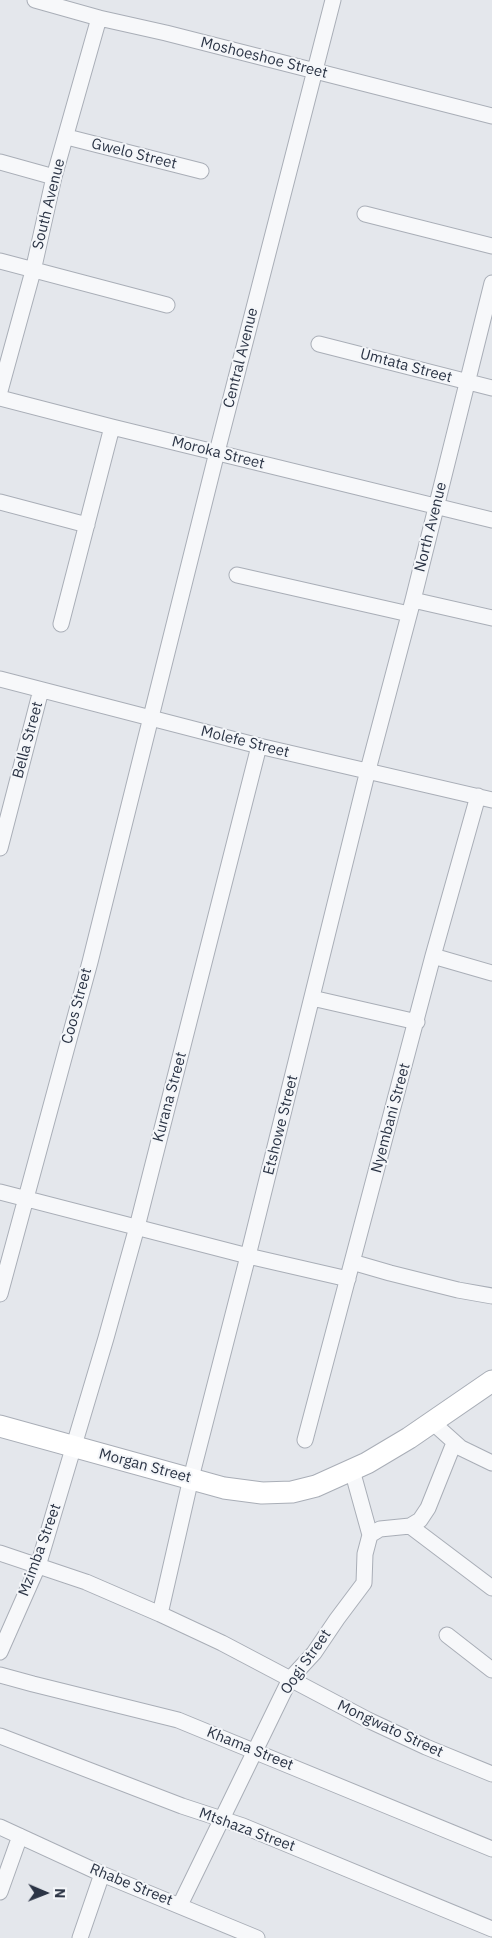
<!DOCTYPE html>
<style>
body{margin:0}
#map{position:relative;width:492px;height:1938px;overflow:hidden;background:#e4e7ec;font-family:"IBM Plex Sans",sans-serif}
canvas{display:block}
.north{position:absolute;left:20px;top:1868px;width:50px;height:50px;-webkit-text-stroke:4px #f4f6f9;paint-order:stroke;rotate:91deg;font-size:14px;font-weight:700;line-height:20px;text-align:center;color:#2b3445}
.north::after{content:'';display:block;margin:auto;width:18px;height:22px;background:#2b3445;clip-path:polygon(50% 0,100% 100%,50% 72%,0 100%)}
</style>
<div id="map">
<canvas width="492" height="1938"></canvas>
<div class="north">N</div>
</div>
<script>
const ctx = document.querySelector('canvas').getContext('2d');
ctx.lineJoin = 'round';
function poly(rows) {
  const path = new Path2D();
  for (const r of rows) {
    path.moveTo(r[0], r[1]);
    for (let i = 2; i < r.length; i += 2) path.lineTo(r[i], r[i + 1]);
  }
  return path;
}
function stroke(path, color, width, dash) {
  ctx.strokeStyle = color;
  ctx.lineWidth = width;
  ctx.lineCap = dash ? 'butt' : 'round';
  ctx.setLineDash(dash || []);
  ctx.stroke(path);
}
function write(font, color, halo, rows, align = 'center') {
  ctx.font = font + ' "IBM Plex Sans",sans-serif';
  ctx.lineWidth = 4;
  ctx.setLineDash([]);
  ctx.textBaseline = 'middle';
  ctx.strokeStyle = halo;
  ctx.fillStyle = color;
  for (const [text, x, y, turn = 0] of rows) {
    ctx.save();
    ctx.translate(x, y);
    ctx.rotate((+turn || 0) * Math.PI / 180);
    ctx.textAlign = isNaN(turn) ? turn : align;
    if (halo) ctx.strokeText(text, 0, 0);
    ctx.fillText(text, 0, 0);
    ctx.restore();
  }
}
const street = poly([
 [35,0,99,18,166,33,492,116],
 [67,137,201,171],
 [0,162,54,177],
 [365,214,492,246],
 [0,261,167,305],
 [319,344,492,388],
 [0,391,33,271,54,177,99,18],
 [0,398,112,427,492,520],
 [0,502,87,525],
 [237,575,409,614],
 [413,600,492,618],
 [61,624,112,427],
 [0,679,259,746,492,800],
 [0,848,41,690],
 [433,956,492,973],
 [312,998,417,1022],
 [0,1192,248,1256,348,1279],
 [352,1262,390,1273,458,1290,492,1296],
 [0,1294,90,962,217,452,333,0],
 [432,1422,461,1448,492,1463],
 [305,1440,433,956,478,796],
 [410,1526,492,1588],
 [370,1535,380,1529,410,1526,420,1520,428,1508,454,1443],
 [0,1553,86,1582,160,1614,222,1643,368,1720,426,1747,492,1774],
 [160,1614,191,1478,248,1256,368,770,413,600,492,283],
 [447,1635,492,1670],
 [0,1652,38,1566,106,1338,137,1227,259,746],
 [0,1675,33,1684,178,1720,492,1849],
 [0,1736,182,1806,243,1826,492,1929],
 [0,1827,102,1874,257,1938],
 [0,1892,20,1836],
 [180,1905,290,1679,314,1653,337,1619,364,1583,365,1554,370,1535,352,1470],
 [80,1938,102,1874]
]);
const secondary = poly([
 [0,1426,224,1488,262,1493,292,1492,316,1486,367,1463,409,1438,492,1381]
]);
stroke(street, '#a9aeb7', 17);
stroke(secondary, '#a9aeb7', 23);
stroke(street, '#f7f8fa', 15);
stroke(secondary, '#fff', 21);
write('15px', '#2b3445', '#f4f6f9', [
 ["Moshoeshoe Street",264,58,14],
 ["Gwelo Street",134,154,14],
 ["South Avenue",49,204,-76],
 ["Central Avenue",241,358,-76],
 ["Umtata Street",406,366,15],
 ["Moroka Street",218,453,14],
 ["North Avenue",431,527,-76],
 ["Bella Street",28,740,-75],
 ["Molefe Street",245,742,14],
 ["Coos Street",77,1006,-75],
 ["Kurana Street",170,1097,-75],
 ["Nyembani Street",391,1118,-75],
 ["Etshowe Street",281,1125,-76],
 ["Morgan Street",145,1466,15],
 ["Mzimba Street",40,1550,-70],
 ["Oogi Street",306,1662,-55],
 ["Mongwato Street",390,1729,25],
 ["Khama Street",250,1749,22],
 ["Mtshaza Street",247,1830,20],
 ["Rhabe Street",131,1885,22]
]);
</script>
